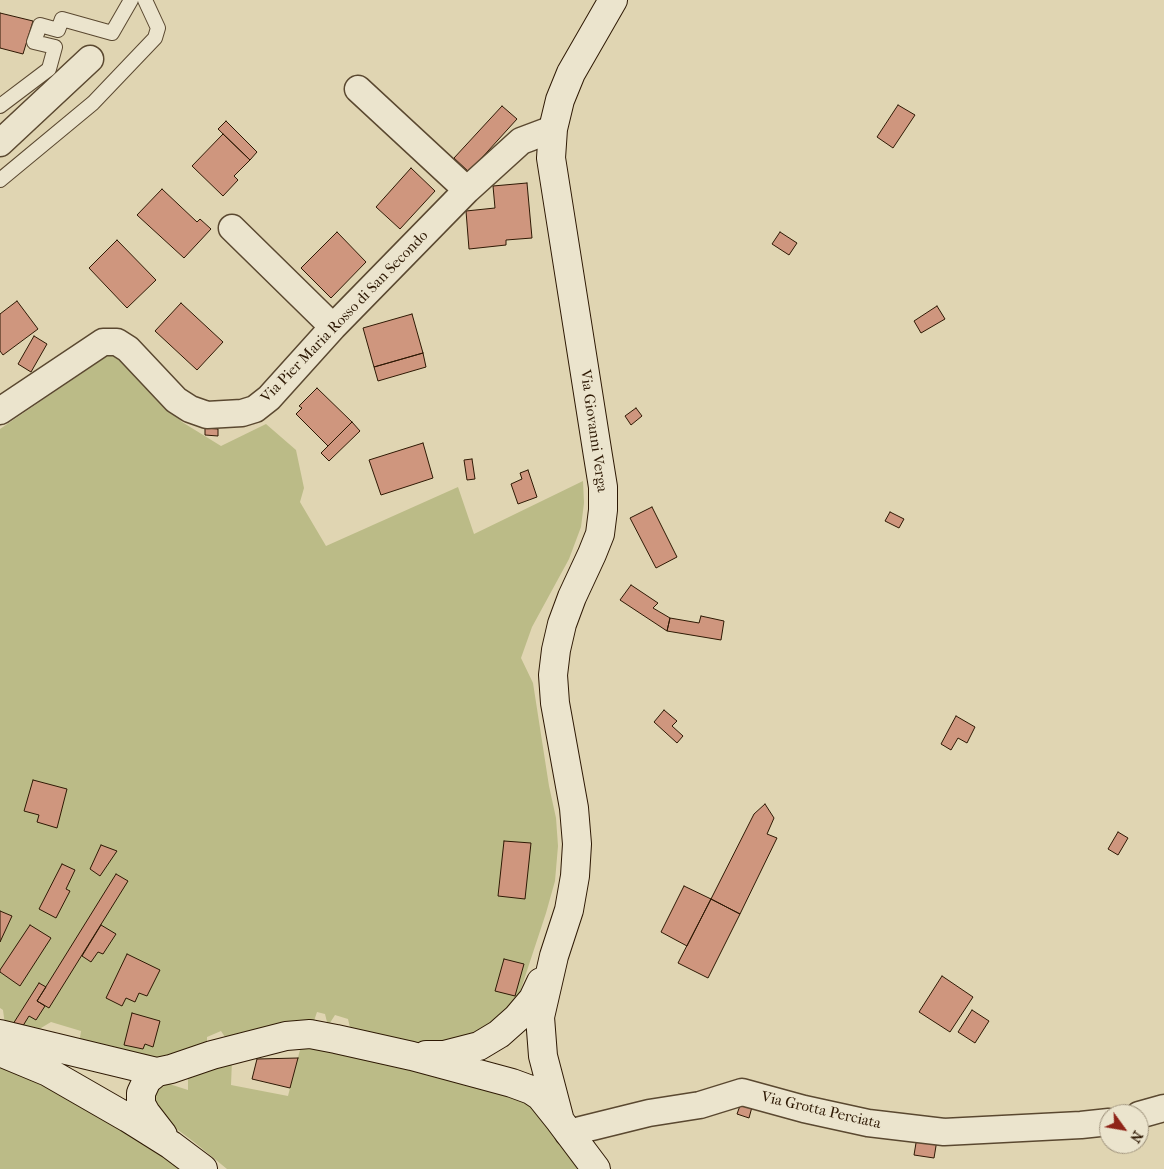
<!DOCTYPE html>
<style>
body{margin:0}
#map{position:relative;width:1164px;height:1169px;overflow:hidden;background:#e0d5b2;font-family:"IM FELL French Canon",serif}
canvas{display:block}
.north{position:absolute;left:1099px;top:1104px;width:50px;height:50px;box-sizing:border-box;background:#ebe4cd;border:1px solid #9f937d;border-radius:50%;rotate:122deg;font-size:14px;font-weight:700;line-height:20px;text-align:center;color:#2e1904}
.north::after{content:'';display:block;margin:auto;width:18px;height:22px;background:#8f2418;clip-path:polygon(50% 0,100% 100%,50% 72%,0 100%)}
</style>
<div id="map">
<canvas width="1164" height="1169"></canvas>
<div class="north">N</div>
</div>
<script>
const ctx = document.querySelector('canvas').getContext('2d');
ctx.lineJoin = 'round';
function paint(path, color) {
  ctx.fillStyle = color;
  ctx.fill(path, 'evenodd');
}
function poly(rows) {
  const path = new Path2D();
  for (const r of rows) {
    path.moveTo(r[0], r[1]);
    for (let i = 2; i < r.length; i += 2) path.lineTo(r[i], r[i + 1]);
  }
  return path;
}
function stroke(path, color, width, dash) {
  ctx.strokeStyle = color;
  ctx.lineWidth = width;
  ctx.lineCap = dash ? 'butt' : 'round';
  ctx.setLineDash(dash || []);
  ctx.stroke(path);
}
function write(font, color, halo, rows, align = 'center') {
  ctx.font = font + ' "IM FELL French Canon",serif';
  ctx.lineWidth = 4.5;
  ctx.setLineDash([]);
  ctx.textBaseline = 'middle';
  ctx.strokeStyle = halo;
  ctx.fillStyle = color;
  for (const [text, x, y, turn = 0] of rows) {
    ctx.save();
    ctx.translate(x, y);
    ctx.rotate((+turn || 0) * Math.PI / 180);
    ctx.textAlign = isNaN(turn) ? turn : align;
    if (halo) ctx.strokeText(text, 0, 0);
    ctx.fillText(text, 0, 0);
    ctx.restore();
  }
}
paint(poly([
 [113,352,182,422,221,446,266,424,296,450,304,488,300,502,326,546,458,487,474,534,583,481,584,503,581,527,569,559,532,627,521,658,533,683,549,786,556,818,558,846,555,881,546,913,518,998,487,1032,420,1047,351,1032,348,1019,335,1015,328,1026,325,1014,317,1012,313,1024,225,1037,221,1031,207,1037,207,1046,168,1060,79,1044,81,1031,51,1022,31,1034,5,1025,3,1010,0,1008,0,429],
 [301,1046,319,1047,522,1096,581,1169,227,1169,194,1142,166,1121,154,1101,155,1092,160,1081,188,1090,188,1073,232,1060,231,1085,288,1096],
 [0,1065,100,1114,157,1151,180,1169,0,1169]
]), '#bbbb87');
const building = poly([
 [0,13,33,21,23,54,0,48,0,13],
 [898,105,915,115,893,148,877,137,898,105],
 [502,106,517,119,469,172,454,158,502,106],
 [226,121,257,152,250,160,218,129,226,121],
 [223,134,250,160,234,176,238,180,223,196,192,166,223,134],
 [411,168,435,191,400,229,376,207,411,168],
 [527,183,532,238,506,240,506,245,469,249,466,211,495,208,493,186,527,183],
 [162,189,197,222,200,219,211,229,184,258,137,215,162,189],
 [337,232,366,262,331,298,301,268,337,232],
 [780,232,797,243,789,255,772,244,780,232],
 [117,240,156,280,127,308,89,268,117,240],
 [17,301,38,329,3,355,0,351,0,314,17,301],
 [181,303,223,342,197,370,155,331,181,303],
 [937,306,945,319,921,333,914,321,937,306],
 [412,314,423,353,374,367,363,328,412,314],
 [34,336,47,344,31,372,18,364,34,336],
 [423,353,426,367,378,381,374,367,423,353],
 [317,388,352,422,328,446,296,414,302,408,299,406,317,388],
 [636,408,642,416,631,425,625,416,636,408],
 [352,422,360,431,329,461,321,453,352,422],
 [205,428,218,429,218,436,205,435,205,428],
 [423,443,433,478,381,495,369,460,423,443],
 [472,459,475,479,467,480,464,460,472,459],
 [528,470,537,497,518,504,511,484,522,479,520,473,528,470],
 [652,507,677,557,656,568,630,518,652,507],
 [890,512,904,519,899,528,885,521,890,512],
 [631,585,658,603,653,608,670,618,667,631,620,600,631,585],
 [701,616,724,621,721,640,667,631,670,618,699,623,701,616],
 [664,710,677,721,672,726,683,736,677,743,654,722,664,710],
 [956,716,975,727,967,743,958,738,951,750,941,744,956,716],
 [33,780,67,789,57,828,37,822,39,815,24,811,33,780],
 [765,804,774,818,767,834,777,838,740,914,711,899,754,814,765,804],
 [1118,832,1128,838,1118,855,1108,849,1118,832],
 [504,841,531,843,525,899,498,896,504,841],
 [101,845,117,851,100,876,90,869,101,845],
 [62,864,75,870,66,889,70,891,56,918,39,909,62,864],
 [116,874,128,881,49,1008,37,1001,116,874],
 [684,886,711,899,687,946,661,932,684,886],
 [711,899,740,914,708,978,678,963,711,899],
 [0,911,12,916,0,942,0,911],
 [30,925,51,938,20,986,0,972,0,970,30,925],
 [101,925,116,934,103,954,98,952,91,962,82,956,101,925],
 [127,954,160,970,147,996,139,993,135,1002,126,998,122,1006,106,998,127,954],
 [504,959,524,964,515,996,495,991,504,959],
 [942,976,973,997,950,1032,919,1012,942,976],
 [39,983,46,987,37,1001,45,1006,36,1020,29,1016,21,1029,13,1024,39,983],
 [972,1010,989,1021,975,1043,958,1032,972,1010],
 [132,1013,160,1021,153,1047,145,1044,143,1049,124,1045,132,1013],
 [298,1058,290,1088,252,1079,257,1059,298,1058],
 [741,1103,752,1107,749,1118,737,1114,741,1103],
 [917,1137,937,1140,934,1158,914,1155,917,1137]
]);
paint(building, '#cf967e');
stroke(building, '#2e1904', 1);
const lane = poly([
 [0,106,49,69,55,47,34,42,40,25,58,30,62,19,112,33,131,0],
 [0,180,93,103,155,38,158,28,145,0]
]);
const street = poly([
 [358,89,467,190],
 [0,143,90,59],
 [232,228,333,327],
 [0,411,103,342,117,342,128,349,176,400,190,409,207,415,242,413,255,409,269,398,333,327,467,190,521,141,553,129],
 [1139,1115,1164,1108],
 [568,1133,649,1113,700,1105,742,1092,804,1109,868,1123,944,1132,1081,1125,1109,1122]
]);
const secondary = poly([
 [0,1034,157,1072,171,1069,212,1055,286,1036,310,1034,336,1039,412,1056,512,1083,531,1090,540,1096,560,1121,596,1169],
 [0,1052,48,1072,128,1118,171,1145,203,1169],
 [426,1055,444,1055,479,1046,499,1034,517,1018,533,999,541,982],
 [157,1072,147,1080,141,1093,141,1104,146,1113,163,1135],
 [560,1121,543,1056,540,1017,554,956,569,910,575,876,577,844,574,808,555,703,553,675,556,650,562,624,572,597,592,554,600,534,603,510,603,487,598,456,551,158,553,129,560,100,571,73,613,0]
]);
stroke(lane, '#5a4830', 16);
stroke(street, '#5a4830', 29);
stroke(secondary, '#2e1904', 30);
stroke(lane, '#ebe4cd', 14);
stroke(street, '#ebe4cd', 26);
stroke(secondary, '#ebe4cd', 28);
write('15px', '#2e1904', '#ebe4cd', [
 ["Via Pier Maria Rosso di San Secondo",345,317,-46],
 ["Via Giovanni Verga",593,431,82],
 ["Via Grotta Perciata",821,1111,13]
]);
</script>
